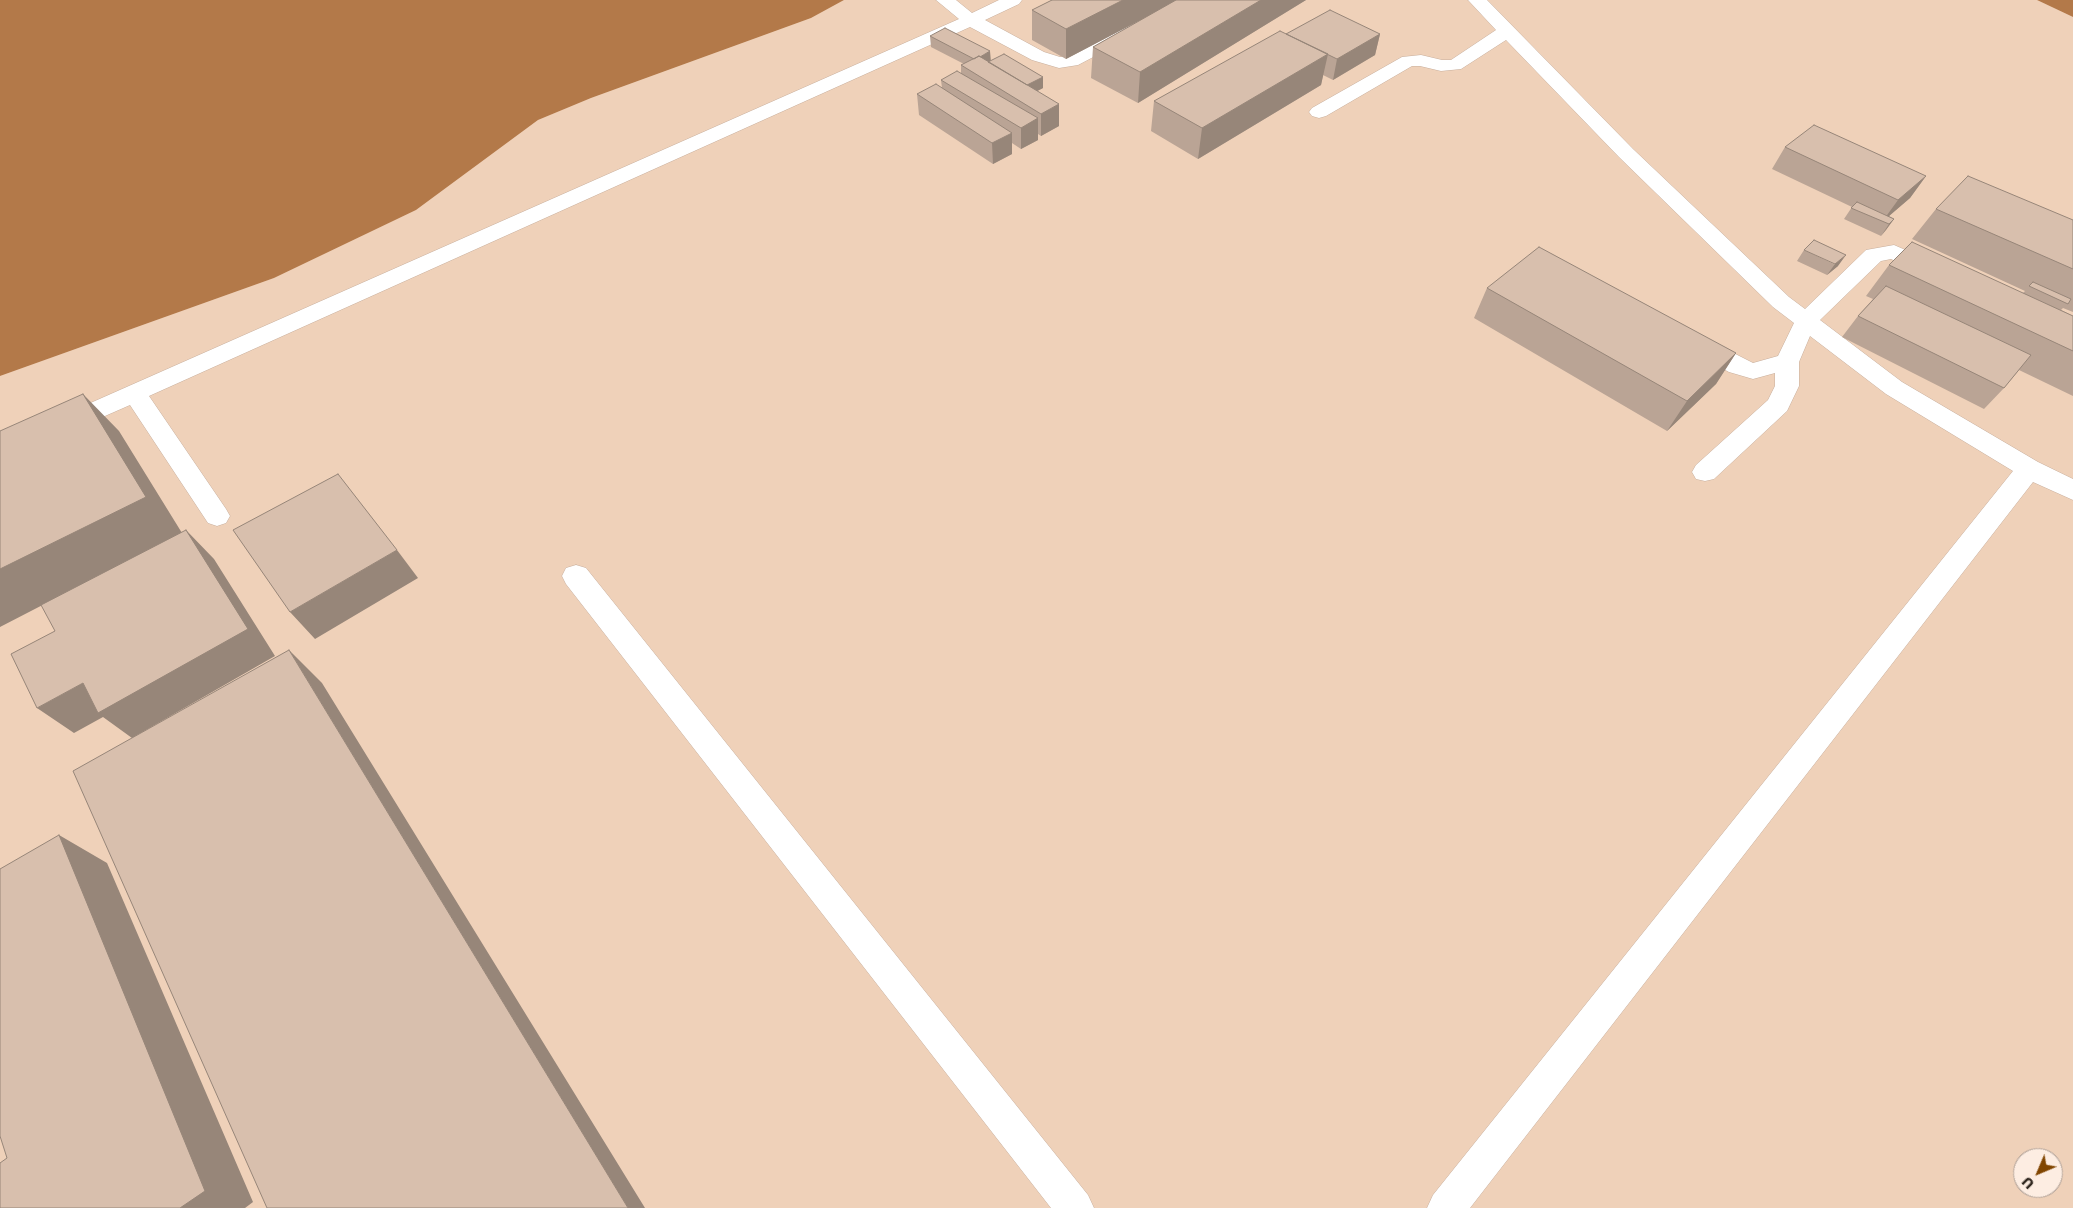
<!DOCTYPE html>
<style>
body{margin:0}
#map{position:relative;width:2073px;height:1208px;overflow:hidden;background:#f7decb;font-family:"Golos Text",sans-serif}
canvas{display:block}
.north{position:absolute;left:2013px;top:1148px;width:50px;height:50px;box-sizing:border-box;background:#fdede2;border:1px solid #ab9d94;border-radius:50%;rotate:225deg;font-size:14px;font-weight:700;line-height:20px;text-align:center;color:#2f261e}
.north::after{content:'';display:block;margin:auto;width:18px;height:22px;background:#814500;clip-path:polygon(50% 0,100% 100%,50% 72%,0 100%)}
</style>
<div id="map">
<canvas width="2073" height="1208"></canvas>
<div class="north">U</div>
</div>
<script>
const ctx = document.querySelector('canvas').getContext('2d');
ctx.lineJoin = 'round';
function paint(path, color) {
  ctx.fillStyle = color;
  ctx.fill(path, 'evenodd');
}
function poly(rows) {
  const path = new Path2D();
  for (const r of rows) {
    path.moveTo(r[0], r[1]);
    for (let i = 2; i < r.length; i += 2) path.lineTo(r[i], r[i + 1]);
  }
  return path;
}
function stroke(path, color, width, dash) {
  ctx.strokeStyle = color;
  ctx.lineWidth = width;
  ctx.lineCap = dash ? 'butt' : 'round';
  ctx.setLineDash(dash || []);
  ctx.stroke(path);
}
paint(poly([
 [844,0,2037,0,2073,17,2073,1208,0,1208,0,376,274,278,416,210,538,120,591,98,811,18],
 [2023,1158,2053,1158,2053,1188,2023,1188]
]), '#efd1b9');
paint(poly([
 [0,0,844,0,811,18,591,98,538,120,416,210,274,278,0,376],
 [2037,0,2073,0,2073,17]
]), '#b37949');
const minor = poly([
 [936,0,956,0,972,13,999,0,1022,0,1019,4,985,20,1044,52,1060,57,1067,56,1176,0,1198,0,1195,4,1078,65,1059,68,1032,60,970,27,149,396,226,509,230,516,226,523,217,526,208,523,130,405,0,462,0,443,959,19,936,0],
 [1468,0,1487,0,1633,149,1789,297,1805,309,1866,250,1894,245,1942,266,1945,271,1942,276,1934,278,1891,259,1881,261,1820,320,1902,382,2038,462,2073,479,2073,500,2033,482,1470,1208,1427,1208,1433,1195,2013,471,1886,394,1810,336,1799,362,1799,386,1787,411,1714,479,1705,481,1696,479,1692,472,1696,465,1768,400,1775,386,1775,373,1753,379,1729,372,1690,351,1686,345,1690,339,1698,337,1706,339,1753,363,1778,356,1794,323,1773,307,1619,157,1506,40,1461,69,1441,71,1420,66,1412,66,1326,116,1319,118,1312,116,1309,112,1312,108,1402,57,1421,55,1442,60,1451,60,1496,30,1468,0],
 [576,565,586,568,1088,1195,1094,1208,1051,1208,566,584,562,576,566,568,576,565]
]);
stroke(minor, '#c8af9d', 1);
paint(minor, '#fff');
paint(poly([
 [1052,0,1306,0,1138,103,1091,78,1093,47,1142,19,1066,59,1032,40,1032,10],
 [1286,34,1380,34,1375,55,1333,80,1323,75,1321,85,1198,159,1151,131,1154,101],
 [930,36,991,61,1043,77,1043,88,1037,91,1059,126,1041,136,1038,134,1038,140,1021,149,1012,143,1012,154,993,164,919,115,917,94,942,88,941,80,961,73,961,65,964,64,931,47],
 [1785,147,1926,176,1910,198,1889,216,1894,219,1881,236,1844,219,1852,207,1772,169],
 [1936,209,2073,220,2073,312,2063,308,2061,310,2073,316,2073,396,2019,370,2004,388,1984,409,1842,337,1858,316,1873,299,1866,296,1889,265,2023,293,2025,291,1912,239],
 [1804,250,1838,266,1827,275,1797,261],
 [1487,288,1736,353,1716,384,1667,431,1474,318]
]), '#baa495');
paint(poly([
 [1123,0,1179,0,1066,59,1066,29],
 [1261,0,1306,0,1138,103,1140,72],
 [1380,34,1375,55,1333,80,1337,59],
 [990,51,991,62,975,60],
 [1328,54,1321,85,1198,159,1202,128],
 [1043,77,1043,88,1026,97,1025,86],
 [1059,104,1059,126,1041,136,1041,114],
 [1038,118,1038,140,1021,149,1021,128],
 [1012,133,1012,154,993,164,992,143],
 [1926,176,1910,198,1882,222,1898,200],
 [1894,219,1886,230,1881,236,1889,224],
 [1846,255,1838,266,1827,275,1835,264],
 [1736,353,1716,384,1667,431,1687,401],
 [83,394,119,431,182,533,0,627,0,569],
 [186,530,214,559,275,656,132,738,103,717,74,733,37,708,83,683],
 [397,550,418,578,315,639,290,612],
 [289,650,322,683,645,1208,628,1208],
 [59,835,107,863,253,1202,245,1208,180,1208]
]), '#978679');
const building = poly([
 [1052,0,1123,0,1066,29,1032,10,1052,0],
 [1176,0,1261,0,1140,72,1093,47,1176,0],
 [1330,10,1380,34,1337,59,1286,34,1330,10],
 [945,28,990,51,980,57,979,56,974,59,930,36,945,28],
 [1280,31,1328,54,1202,128,1154,101,1280,31],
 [1004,54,1043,77,1027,85,988,62,1004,54],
 [979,56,1059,104,1041,114,961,65,979,56],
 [957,71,1038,118,1021,128,941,80,957,71],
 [936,84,1012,133,992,143,917,94,936,84],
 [1814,125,1926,176,1898,200,1785,147,1814,125],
 [1968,176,2073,220,2073,269,1936,209,1968,176],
 [1857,202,1894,219,1889,224,1851,208,1857,202],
 [1814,240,1846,255,1835,264,1804,250,1814,240],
 [1912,242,2073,316,2073,351,1889,265,1912,242],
 [1539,247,1736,353,1687,401,1487,288,1539,247],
 [2033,282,2071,299,2068,304,2029,286,2033,282],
 [1886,286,2031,355,2004,388,1858,316,1886,286],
 [83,394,146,497,0,569,0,431,83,394],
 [338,474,397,550,290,612,233,530,338,474],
 [186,530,248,629,98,713,83,683,37,708,11,654,55,631,41,605,186,530],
 [289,650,628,1208,267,1208,73,771,289,650],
 [59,835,205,1191,180,1208,0,1208,0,1163,7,1158,0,1136,0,869,59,835]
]);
paint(building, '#d8bfad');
stroke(building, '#978679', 1);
</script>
